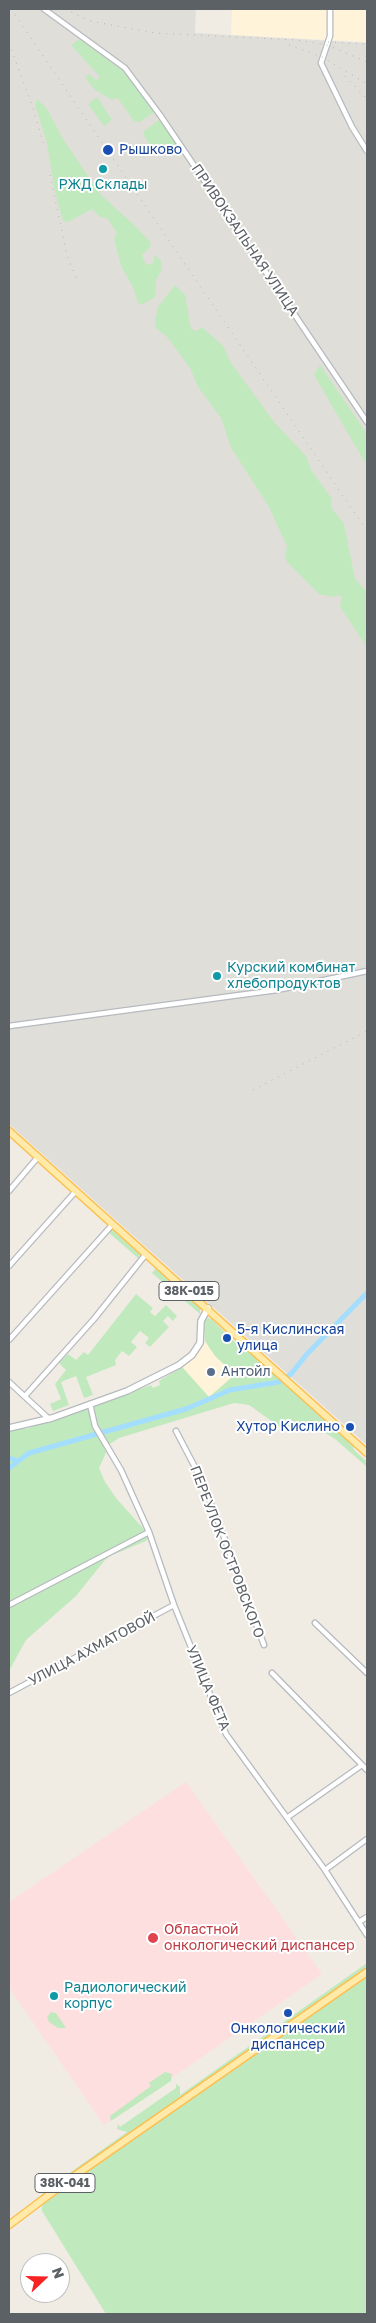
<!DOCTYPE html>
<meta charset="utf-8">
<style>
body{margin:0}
#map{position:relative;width:376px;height:2323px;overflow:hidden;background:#f0ece4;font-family:"Golos Text",sans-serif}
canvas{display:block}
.frame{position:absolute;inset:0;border:10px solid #5c6166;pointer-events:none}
.north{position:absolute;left:20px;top:2253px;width:50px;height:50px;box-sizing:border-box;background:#fff;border:1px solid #bec0c2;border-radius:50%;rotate:69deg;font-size:14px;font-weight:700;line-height:20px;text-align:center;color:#5c6166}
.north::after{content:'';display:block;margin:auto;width:18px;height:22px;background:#f72222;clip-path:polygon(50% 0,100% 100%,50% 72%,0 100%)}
</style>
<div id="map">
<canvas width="376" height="2323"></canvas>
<div class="frame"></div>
<div class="north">N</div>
</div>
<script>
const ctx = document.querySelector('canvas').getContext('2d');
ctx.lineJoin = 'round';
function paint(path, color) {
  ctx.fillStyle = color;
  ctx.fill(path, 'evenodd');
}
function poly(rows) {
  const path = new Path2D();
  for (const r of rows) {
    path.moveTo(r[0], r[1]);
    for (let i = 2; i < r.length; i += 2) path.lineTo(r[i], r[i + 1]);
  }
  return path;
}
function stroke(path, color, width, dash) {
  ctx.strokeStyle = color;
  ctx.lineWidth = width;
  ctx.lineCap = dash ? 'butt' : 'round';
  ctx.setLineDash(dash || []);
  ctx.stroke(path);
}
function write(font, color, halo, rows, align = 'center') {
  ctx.font = font + ' "Golos Text",sans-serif';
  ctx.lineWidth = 4;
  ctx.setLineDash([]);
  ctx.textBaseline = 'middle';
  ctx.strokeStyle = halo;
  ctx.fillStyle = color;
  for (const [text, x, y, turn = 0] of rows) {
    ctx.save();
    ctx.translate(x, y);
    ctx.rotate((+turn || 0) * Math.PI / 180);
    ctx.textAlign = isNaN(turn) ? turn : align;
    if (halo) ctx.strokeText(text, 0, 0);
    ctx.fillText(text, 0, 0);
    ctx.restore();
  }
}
paint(poly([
 [232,9,367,9,367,42,231,35],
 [209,1340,235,1375,209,1397,179,1363]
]), '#fff3d9');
paint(poly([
 [9,9,196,9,195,33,367,43,367,1445,9,1124]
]), '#e0ded8');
paint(poly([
 [186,1782,322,1974,104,2125,9,1988,9,1902]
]), '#fddfdf');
paint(poly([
 [80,39,128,75,154,110,153,113,140,122,134,121,119,100,116,98,112,100,94,89,85,77,89,74,96,80,100,77,71,45],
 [97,97,112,120,104,126,88,104],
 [37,99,47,109,63,139,101,195,134,225,150,242,151,246,142,255,146,265,153,263,155,255,161,261,162,269,156,280,155,297,143,304,138,303,133,287,121,266,114,239,117,233,107,218,100,217,92,209,68,222,63,221,55,192,47,143,35,105],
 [159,120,178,145,167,153,155,152,144,136,144,131],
 [175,285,185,295,191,329,197,331,202,327,223,346,231,363,274,422,306,456,311,470,332,499,331,507,344,524,355,579,367,592,367,647,340,607,342,597,338,595,334,597,319,594,287,562,285,556,287,546,268,505,231,448,221,418,198,387,190,368,167,337,156,328,155,321,158,307],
 [320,365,367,434,367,466,314,375],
 [111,1229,140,1254,139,1259,108,1232],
 [156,1268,200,1308,200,1314,152,1273],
 [136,1294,153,1308,150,1312,155,1316,166,1305,177,1316,173,1321,168,1316,163,1321,169,1327,150,1347,145,1343,149,1338,140,1331,131,1342,137,1347,129,1356,122,1351,115,1360,116,1365,86,1377,93,1395,84,1398,76,1376,61,1382,69,1405,53,1411,50,1404,61,1399,55,1384,66,1370,59,1363,68,1354,76,1360,84,1352,88,1355],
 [208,1318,211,1319,235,1342,248,1350,281,1380,260,1386,265,1387,282,1381,353,1446,354,1450,367,1462,367,1467,335,1439,319,1429,312,1428,287,1432,249,1405,234,1403,119,1438,110,1444,99,1468,105,1482,116,1498,150,1536,146,1541,110,1556,105,1560,76,1596,26,1640,9,1671,9,1430,24,1428,26,1429,151,1385,153,1388,160,1385,159,1381,182,1367,209,1397,231,1378,227,1367,215,1356,205,1341,204,1326,205,1320],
 [367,1963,367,2314,106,2314,42,2211,43,2192,127,2132,117,2129,118,2124,120,2127,176,2088,176,2084,180,2087,180,2095],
 [51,2012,56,2013,66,2028,58,2028,49,2022,47,2017],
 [165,2072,172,2074,171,2081,111,2121,110,2116,151,2086,149,2083]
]), '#c1e9be');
stroke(poly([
 [9,1458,18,1461],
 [9,1468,29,1453,186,1409,230,1390,279,1382,291,1374,307,1354,367,1293]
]), '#a4deff', 5);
const street = poly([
 [44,9,125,68,160,115,367,422],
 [330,9,330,36,321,63,352,127,367,151],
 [9,1026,277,990,367,971],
 [9,1191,38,1157],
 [9,1266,76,1191],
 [9,1340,113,1224],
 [9,1382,49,1419],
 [25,1396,94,1319,146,1254],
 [90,1404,95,1426,121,1470,149,1532,174,1605,226,1734,325,1870,367,1935],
 [176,1431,198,1473,218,1521,264,1645],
 [9,1605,149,1532],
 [315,1623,367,1673],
 [272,1673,367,1770],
 [9,1693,174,1605],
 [288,1817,362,1765],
 [325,1870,367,1839],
 [359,1922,367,1917]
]);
const secondary = poly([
 [9,1428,52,1418,127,1391,179,1365,192,1355,200,1343,201,1321,208,1308]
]);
const primary = poly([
 [9,1131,367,1453],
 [9,2225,70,2179,367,1972]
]);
stroke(street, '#b6babf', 7);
stroke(secondary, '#b5babf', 8);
stroke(primary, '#fdbf4f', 9);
stroke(street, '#fff', 4.5);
stroke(secondary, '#fff', 5.5);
stroke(primary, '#ffeaa9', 6);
stroke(poly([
 [11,9,367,531],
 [65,9,90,21,155,33,297,40,327,45,367,62],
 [328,42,367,44],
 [9,43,32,105,44,146],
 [289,45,322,57,367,84],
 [345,76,367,99],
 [50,175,67,255,76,278],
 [253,1090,367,1031]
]), '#b5b6b7', 1, [1, 6]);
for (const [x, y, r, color] of [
 [108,150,6,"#1a4fb4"],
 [103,169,5,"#0f9aa8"],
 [217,976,5,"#0f9aa8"],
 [227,1338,5,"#1a4fb4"],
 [211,1372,5,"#5c6f8a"],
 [350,1427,5,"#1a4fb4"],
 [153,1938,6,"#e0444e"],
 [54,1996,5,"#0f9aa8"],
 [288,2013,5,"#1a4fb4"]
]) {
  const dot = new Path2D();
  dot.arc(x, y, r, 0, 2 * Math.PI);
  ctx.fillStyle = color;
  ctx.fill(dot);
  stroke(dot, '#fff', 2);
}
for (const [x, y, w] of [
 [189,1291,60],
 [65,2183,60]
]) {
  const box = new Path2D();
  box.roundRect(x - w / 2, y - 9.5, w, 19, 4);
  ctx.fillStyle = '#fff';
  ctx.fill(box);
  stroke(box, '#5c6166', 1);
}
write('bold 12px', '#5c6166', null, [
 ["38К-015",189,1291],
 ["38К-041",65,2183]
]);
write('14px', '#164399', '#fff', [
 ["Рышково",119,150],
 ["5-я Кислинская",237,1330],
 ["улица",237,1346],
 ["Хутор Кислино",340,1427,"right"],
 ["Онкологический",288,2029,"center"],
 ["диспансер",288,2045,"center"]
], 'left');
write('14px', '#0d838f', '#fff', [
 ["РЖД Склады",103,185,"center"],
 ["Курский комбинат",227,968],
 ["хлебопродуктов",227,984],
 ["Радиологический",64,1988],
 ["корпус",64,2004]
], 'left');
write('14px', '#5c6166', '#fff', [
 ["ПРИВОКЗАЛЬНАЯ УЛИЦА",245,240,56],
 ["ПЕРЕУЛОК ОСТРОВСКОГО",227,1552,69],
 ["УЛИЦА АХМАТОВОЙ",92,1649,-28],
 ["УЛИЦА ФЕТА",208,1688,67]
]);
write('14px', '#4e5e75', '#fff', [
 ["Антойл",221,1372]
], 'left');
write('14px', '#be3a42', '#fff', [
 ["Областной",164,1930],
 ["онкологический диспансер",164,1946]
], 'left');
</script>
